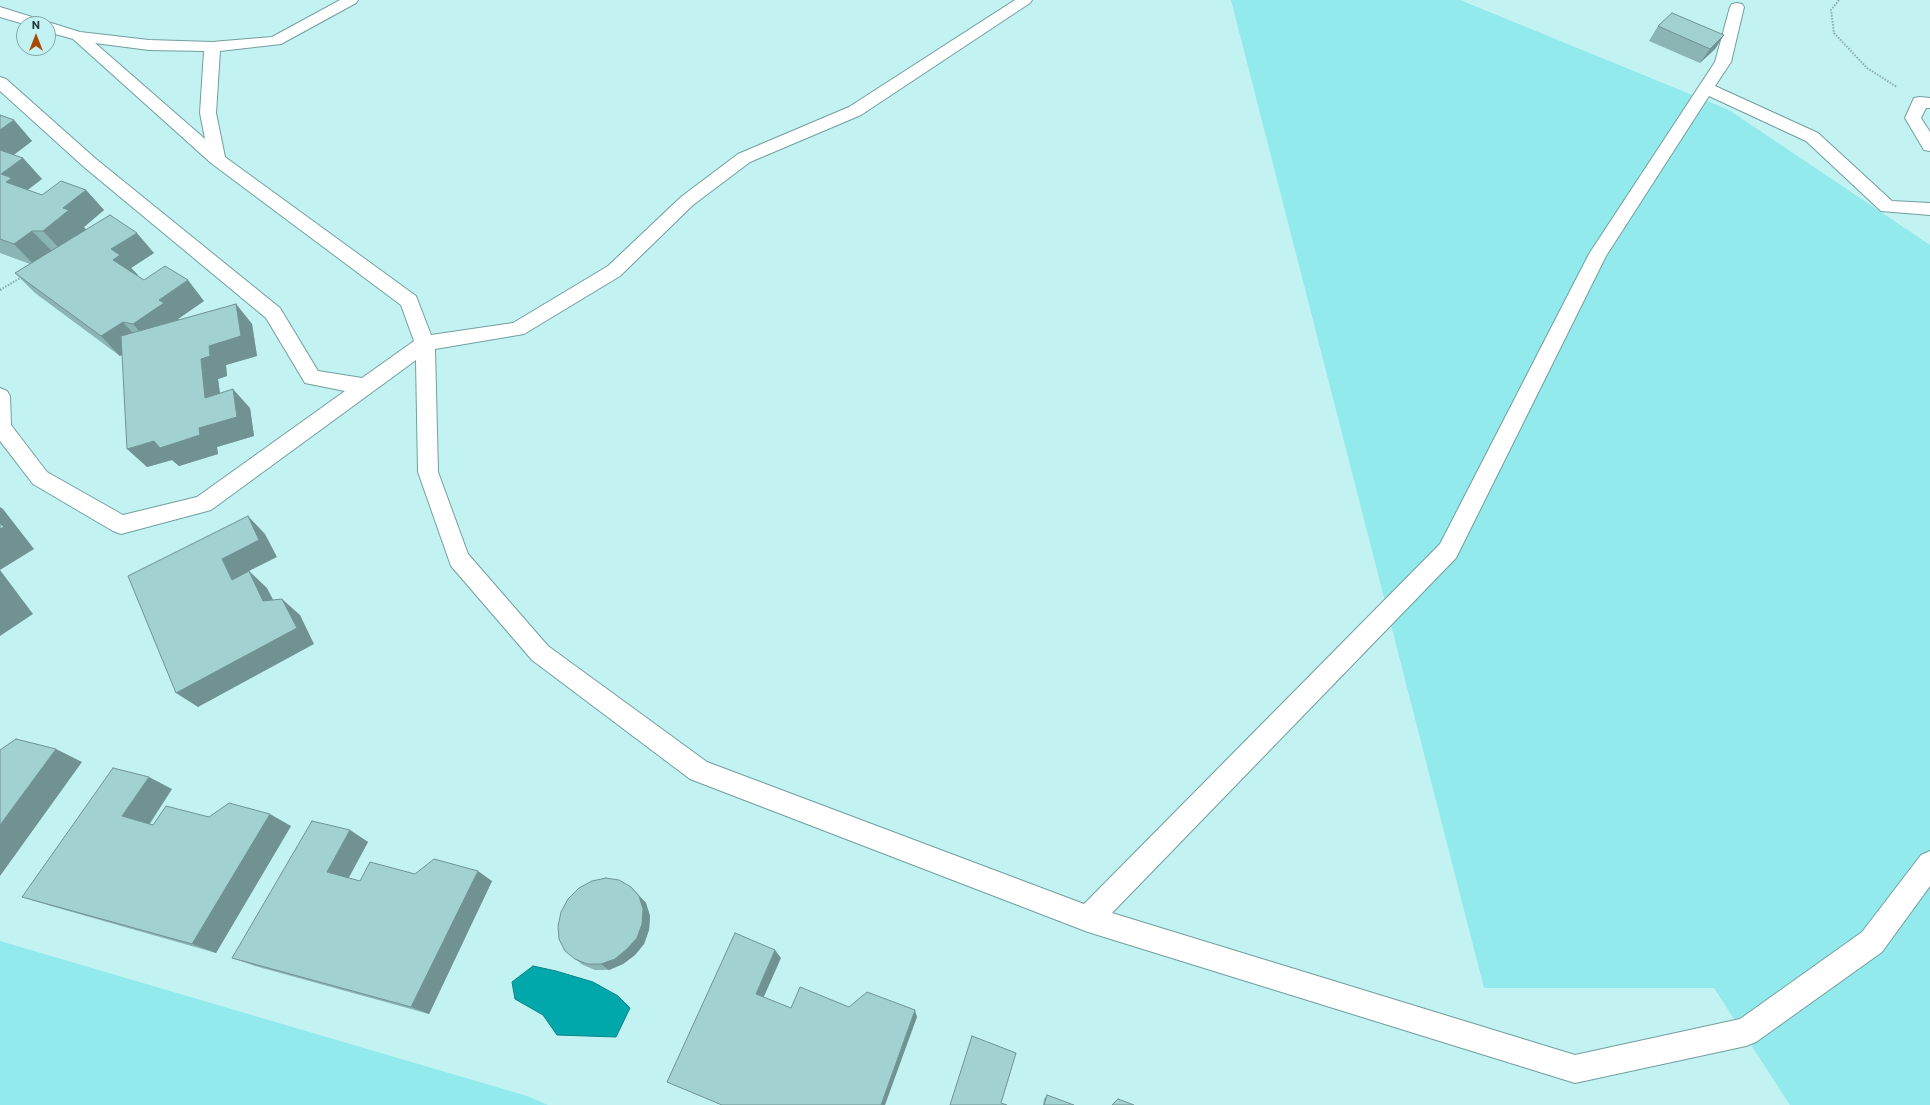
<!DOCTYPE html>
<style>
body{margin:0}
#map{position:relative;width:1930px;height:1105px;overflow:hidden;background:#c3f2f3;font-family:Commissioner,sans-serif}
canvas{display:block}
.north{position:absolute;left:16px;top:16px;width:40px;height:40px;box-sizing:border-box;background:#c3f2f3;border:1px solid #83a7a7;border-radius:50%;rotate:0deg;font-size:11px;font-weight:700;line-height:16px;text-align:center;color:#233636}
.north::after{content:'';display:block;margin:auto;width:14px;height:18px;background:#aa4a00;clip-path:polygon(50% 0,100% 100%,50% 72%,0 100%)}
</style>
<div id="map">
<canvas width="1930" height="1105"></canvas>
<div class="north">N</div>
</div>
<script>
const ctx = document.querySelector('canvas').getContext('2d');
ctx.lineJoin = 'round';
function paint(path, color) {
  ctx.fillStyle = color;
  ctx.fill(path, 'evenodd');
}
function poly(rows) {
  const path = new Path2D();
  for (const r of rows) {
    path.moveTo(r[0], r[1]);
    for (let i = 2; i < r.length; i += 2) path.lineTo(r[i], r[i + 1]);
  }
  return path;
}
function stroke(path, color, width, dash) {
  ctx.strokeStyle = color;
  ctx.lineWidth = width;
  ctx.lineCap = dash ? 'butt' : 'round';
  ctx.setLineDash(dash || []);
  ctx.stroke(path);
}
paint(poly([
 [1231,0,1460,0,1729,110,1930,245,1930,1105,1790,1105,1714,988,1484,988],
 [0,941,527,1096,548,1105,0,1105]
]), '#92eaec');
const water = poly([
 [533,966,556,971,593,982,618,996,630,1008,616,1037,557,1035,543,1015,515,999,512,982,533,966]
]);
paint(water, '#00a7ab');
stroke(water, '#0a8588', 1);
const minor = poly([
 [340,0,358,0,356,3,281,44,220,51,216,113,225,157,416,296,431,335,513,323,608,266,681,197,738,154,849,107,1015,0,1032,0,1030,3,861,115,750,162,693,205,620,276,524,334,435,349,438,472,468,554,548,646,707,762,1084,904,1440,544,1589,254,1715,62,1730,7,1732,4,1737,3,1742,4,1744,7,1731,62,1715,86,1818,133,1892,201,1930,203,1930,215,1881,211,1806,141,1709,96,1606,256,1456,558,1112,913,1575,1055,1740,1019,1862,932,1921,855,1930,851,1930,886,1882,952,1756,1042,1746,1046,1575,1083,1088,932,690,779,532,660,451,566,418,472,416,360,211,510,121,534,113,531,33,484,0,441,0,388,7,391,10,396,11,425,47,472,123,515,197,497,345,391,305,383,266,318,84,167,0,91,0,77,6,79,96,159,280,308,318,371,362,378,414,341,401,305,211,163,73,39,48,32,48,24,24,24,0,17,0,7,80,32,149,40,212,42,272,37,340,0],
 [95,43,149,50,204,51,200,113,205,139,95,43],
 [1920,97,1930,98,1930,108,1926,108,1921,118,1930,132,1930,151,1924,150,1905,118,1914,98,1920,97]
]);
stroke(minor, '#719fa0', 2);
stroke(poly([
 [1839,0,1831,10,1834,33,1867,68,1897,87],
 [0,290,22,277]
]), '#87abac', 2, [1.5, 1.5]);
stroke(poly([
 [0,290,1,289]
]), '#87abac', 2.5, [2, 2]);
paint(minor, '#fff');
paint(poly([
 [1658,26,1724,35,1715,49,1700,63,1649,41],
 [0,115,14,120,32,141,14,155,23,158,42,179,27,190,42,195,86,190,104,210,84,227,86,230,154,253,131,268,138,275,137,276,144,280,204,301,178,319,179,320,236,304,252,324,257,356,226,365,227,376,218,379,220,393,250,408,254,436,217,447,218,454,179,466,172,460,147,467,122,355,120,356,35,293,15,273,30,264,0,253],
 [172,789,150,824,153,825,209,817,291,826,216,953,51,906,22,897],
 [350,830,368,842,348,878,360,881,415,874,492,881,429,1014,255,966,232,958],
 [631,887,646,903,650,916,649,930,644,944,635,955,623,964,609,970,595,970,583,965,575,959],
 [1047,1095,1074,1105,1043,1105,1044,1099]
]), '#8bb4b5');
paint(poly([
 [1724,35,1715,49,1700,63,1710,49],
 [14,120,32,141,12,156,0,171,0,130],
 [23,158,42,179,25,192,6,182,1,174],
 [86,190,104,210,84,227,87,231,62,251,43,231,63,208],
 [32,231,52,251,34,265,14,244],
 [137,233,154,253,131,268,138,275,131,280,113,260,111,249],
 [188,280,204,301,178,319,182,323,151,344,133,324,159,300],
 [236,304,252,324,257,356,226,365,227,376,218,379,223,417,205,398,201,359,209,346],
 [123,322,141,342,120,356,101,336],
 [233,389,250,408,254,436,217,447,218,454,179,466,172,460,147,467,127,449,199,428],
 [0,507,3,509,34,549,0,570,33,614,0,636],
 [248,516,265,534,277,557,249,571,267,588,282,617,232,580,222,559],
 [282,599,300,615,314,644,198,707,176,693],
 [56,749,82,762,0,876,0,825],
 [149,777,172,789,147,827,122,816],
 [270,814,291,826,216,953,192,944],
 [350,830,368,842,346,883,327,872],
 [478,871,492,881,429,1014,411,1007],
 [631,887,646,903,650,916,649,930,644,944,635,955,623,964,609,970,601,964],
 [775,950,781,958,762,1001,756,994],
 [915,1010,917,1017,885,1105,881,1105]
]), '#719293');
const building = poly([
 [1672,13,1724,35,1710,49,1658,26,1672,13],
 [0,115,14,120,0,130,0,115],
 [0,150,23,158,1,174,12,178,6,182,42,195,61,181,86,190,63,208,69,210,43,231,32,231,14,244,0,239,0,150],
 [110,215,137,233,111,249,120,255,113,260,144,280,165,266,188,280,159,300,164,303,133,324,123,322,101,336,15,273,110,215],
 [236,304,241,336,209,346,210,356,201,359,205,398,233,389,237,417,199,428,200,435,160,448,154,441,127,449,121,336,236,304],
 [248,516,259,540,222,559,232,580,249,571,263,601,282,599,297,628,176,693,128,576,248,516],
 [0,523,4,527,0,529,0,523],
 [16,739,56,749,0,825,0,750,16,739],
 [113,768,149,777,122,816,153,825,166,806,209,817,229,803,270,814,192,944,22,897,113,768],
 [312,821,350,830,327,872,360,881,370,862,415,874,434,859,478,871,411,1007,232,958,312,821],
 [606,878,619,880,631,887,639,896,643,909,642,924,637,938,627,949,615,959,601,964,587,964,575,959,565,951,559,939,558,926,561,912,568,899,579,888,592,881,606,878],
 [735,933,775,950,756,994,791,1008,800,987,849,1007,867,992,915,1010,881,1105,722,1105,667,1082,735,933],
 [972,1036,1016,1053,1001,1103,1007,1105,950,1105,972,1036],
 [1047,1095,1074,1105,1044,1105,1047,1095],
 [1118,1099,1134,1105,1112,1105,1118,1099]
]);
paint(building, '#a2d1d2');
stroke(building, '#719293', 1);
</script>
